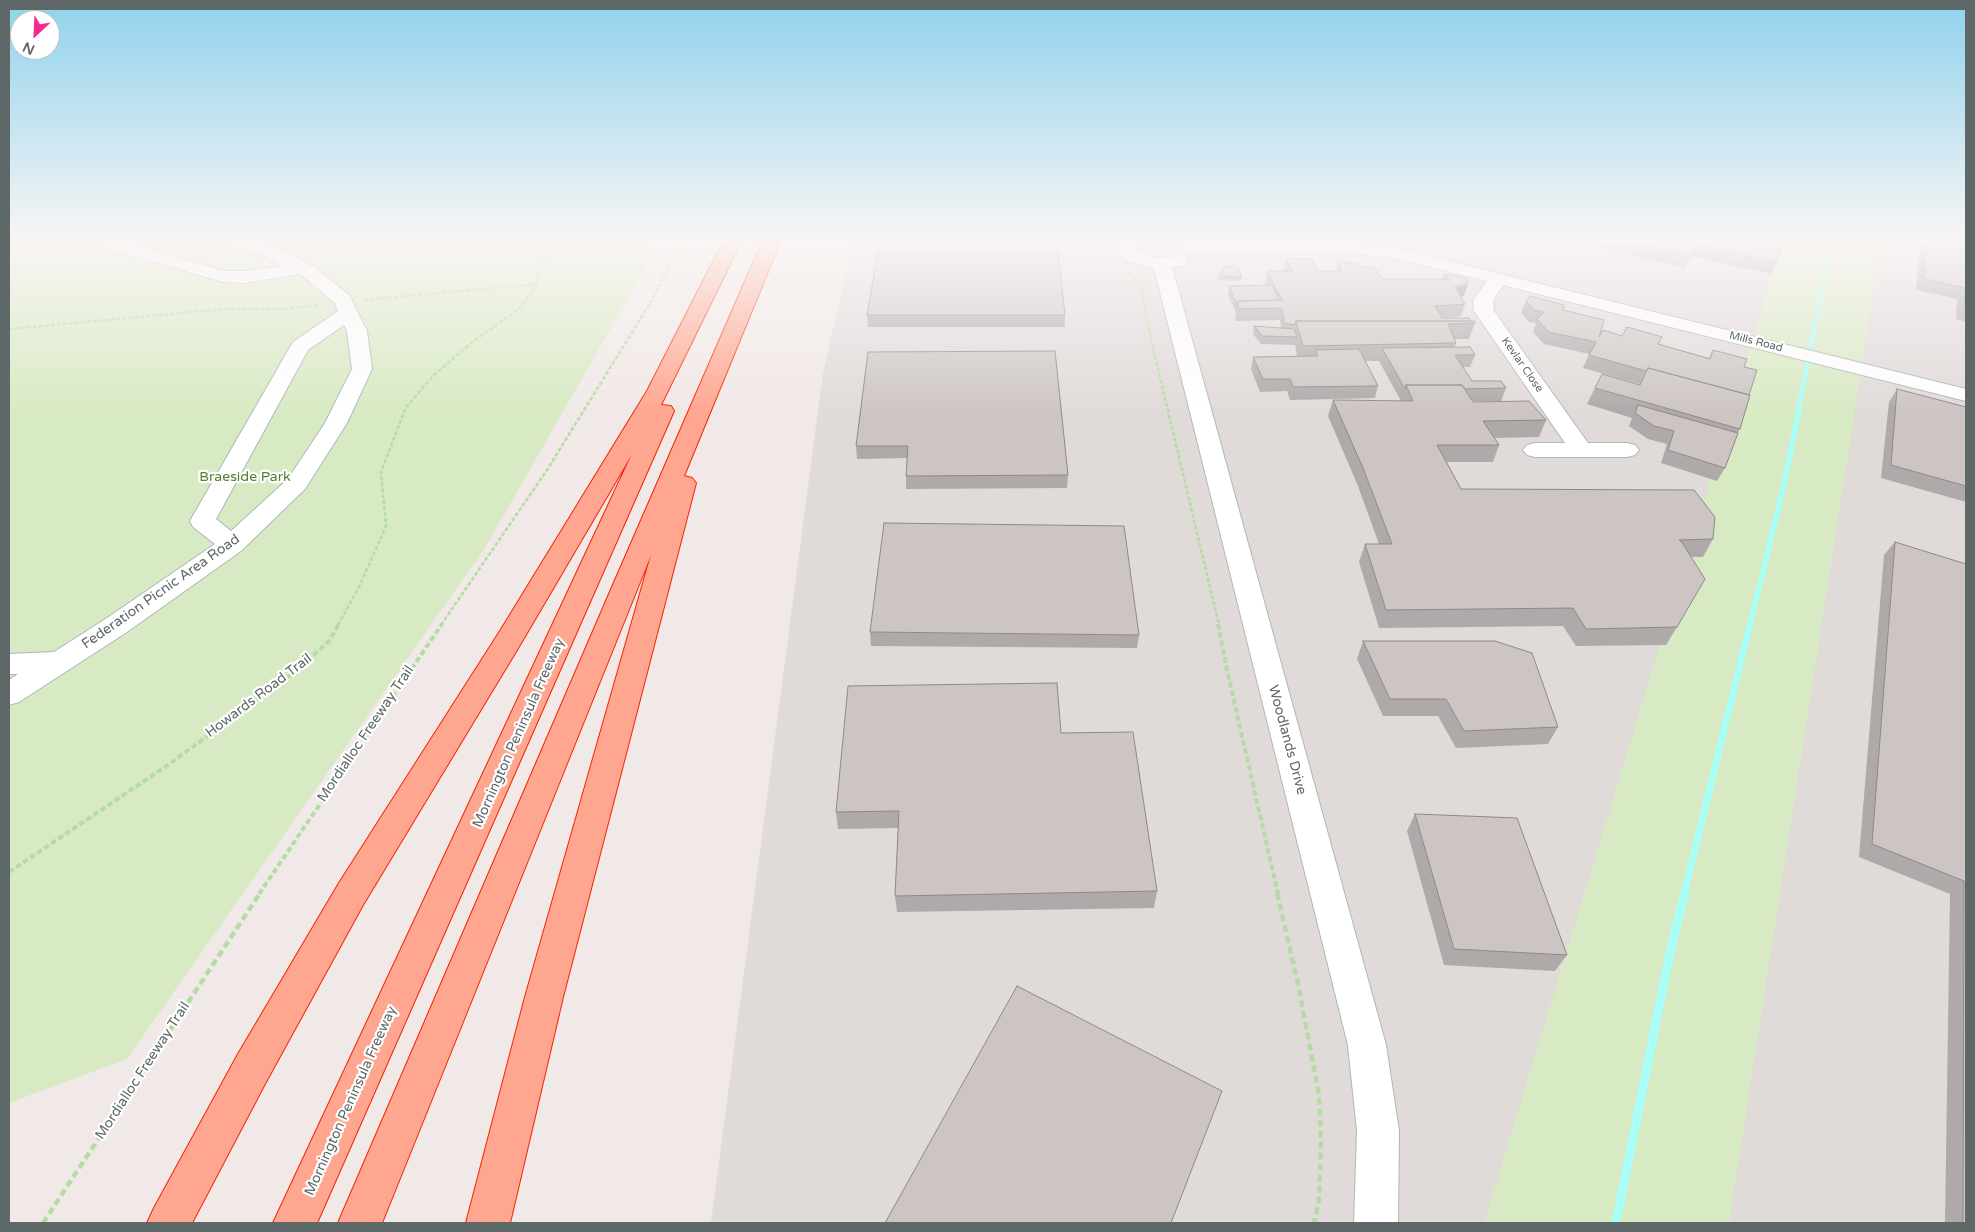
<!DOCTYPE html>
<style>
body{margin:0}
#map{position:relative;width:1975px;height:1232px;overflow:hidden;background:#f1e9e7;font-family:"Varela Round",sans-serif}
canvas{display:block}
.frame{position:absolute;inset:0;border:10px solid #5e6868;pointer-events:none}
.north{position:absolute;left:10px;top:10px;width:50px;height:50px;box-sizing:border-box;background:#fff;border:1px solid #bfc3c3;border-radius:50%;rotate:205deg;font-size:14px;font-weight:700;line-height:20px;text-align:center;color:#5e6868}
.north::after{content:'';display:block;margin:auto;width:18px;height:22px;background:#f42b8a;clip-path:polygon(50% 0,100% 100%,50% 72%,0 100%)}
</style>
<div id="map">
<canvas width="1975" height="1232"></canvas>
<div class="frame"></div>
<div class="north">N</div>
</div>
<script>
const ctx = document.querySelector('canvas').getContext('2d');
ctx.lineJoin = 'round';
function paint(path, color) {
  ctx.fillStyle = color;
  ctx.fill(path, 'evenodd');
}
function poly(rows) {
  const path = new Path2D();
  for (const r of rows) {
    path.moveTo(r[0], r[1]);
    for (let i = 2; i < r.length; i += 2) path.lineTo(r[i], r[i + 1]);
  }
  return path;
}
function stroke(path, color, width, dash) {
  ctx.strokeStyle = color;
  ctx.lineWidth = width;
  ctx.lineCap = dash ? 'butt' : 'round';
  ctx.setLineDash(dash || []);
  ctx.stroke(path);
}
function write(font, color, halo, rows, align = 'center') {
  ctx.font = font + ' "Varela Round",sans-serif';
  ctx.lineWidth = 4.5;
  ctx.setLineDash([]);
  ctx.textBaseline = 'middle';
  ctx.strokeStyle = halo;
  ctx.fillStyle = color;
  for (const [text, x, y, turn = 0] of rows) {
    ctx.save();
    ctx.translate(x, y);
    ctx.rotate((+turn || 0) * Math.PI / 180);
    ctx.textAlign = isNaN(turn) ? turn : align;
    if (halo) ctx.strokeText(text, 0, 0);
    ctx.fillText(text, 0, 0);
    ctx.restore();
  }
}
paint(poly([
 [853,240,1966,240,1966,1223,711,1223,823,373]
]), '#e0dad9');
paint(poly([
 [9,240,652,240,643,272,485,548,127,1059,9,1103],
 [1783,240,1881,240,1862,362,1754,335],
 [1751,346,1859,374,1859,383,1729,1223,1484,1223]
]), '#d8eac3');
stroke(poly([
 [1798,411,1832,240]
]), '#a9fff5', 4.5);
stroke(poly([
 [1750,625,1784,484,1799,410]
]), '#a9fff5', 5.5);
stroke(poly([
 [1684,894,1750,624]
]), '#a9fff5', 7);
stroke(poly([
 [1616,1223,1669,957,1685,893]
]), '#a9fff5', 9);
const minor = poly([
 [91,240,120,240,224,271,245,271,283,266,261,254,220,244,217,240,249,240,273,246,316,268,350,296,367,331,372,369,347,423,305,489,241,551,127,632,19,702,9,705,9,680,18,674,9,674,9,654,54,652,107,618,215,544,193,527,190,521,293,342,338,311,335,303,300,274,245,283,223,282,94,244,91,240],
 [344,325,347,331,352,369,325,423,288,479,231,531,216,519,308,350,344,325],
 [1119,240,1137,240,1133,246,1139,253,1155,258,1179,256,1185,257,1188,261,1185,265,1172,267,1386,1045,1399,1131,1398,1223,1354,1223,1357,1131,1348,1045,1154,268,1127,261,1115,247,1119,240],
 [1191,241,1341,242,1395,248,1966,389,1966,401,1503,285,1493,300,1494,311,1588,443,1627,443,1635,445,1639,450,1635,455,1627,457,1535,457,1527,455,1523,450,1527,445,1535,443,1565,443,1474,311,1473,300,1487,281,1395,258,1341,252,1185,250,1182,246,1185,242,1191,241]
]);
const highway = poly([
 [724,240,742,240,661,405,671,406,674,411,317,1223,273,1223,632,454,520,645,363,905,266,1082,192,1223,147,1223,154,1208,238,1054,339,883,500,631,647,391,724,240],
 [763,240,781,240,684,476,692,478,696,483,563,997,510,1223,466,1223,525,997,651,555,382,1223,338,1223,612,587,763,240]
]);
stroke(minor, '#afb7b7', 2);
stroke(highway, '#f82200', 2);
stroke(poly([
 [1103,240,1100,247,1109,258],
 [1128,273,1140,284,1152,344,1219,625],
 [364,300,537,284],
 [9,329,226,309,284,309,320,305],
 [338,625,359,587,386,526,381,472,406,407,434,375,475,340,519,309,537,286,538,267,563,240],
 [441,625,547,470,652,300,682,240]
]), '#b5dca5', 2.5, [4, 2]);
stroke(poly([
 [1218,624,1227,670,1278,894],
 [9,872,168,765,295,672,329,641,339,624],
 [259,894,442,624]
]), '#b5dca5', 4, [5.5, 3]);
stroke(poly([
 [1277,893,1298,984,1319,1095,1321,1144,1319,1200,1314,1223],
 [43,1223,260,893]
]), '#b5dca5', 4.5, [7, 4]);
paint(minor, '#fff');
paint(highway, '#ffa690');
paint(poly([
 [1567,240,1784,240,1777,263,1771,274,1691,256,1685,268],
 [1921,240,1966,240,1966,322,1956,319,1957,299,1916,290],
 [1286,259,1317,271,1336,271,1338,262,1360,267,1382,279,1442,279,1444,274,1464,296,1460,297,1465,304,1461,316,1442,318,1470,321,1475,323,1469,339,1454,339,1456,343,1455,347,1475,355,1470,367,1463,367,1472,381,1506,388,1501,401,1472,401,1473,402,1546,420,1539,437,1494,438,1499,445,1493,462,1446,462,1461,489,1713,539,1703,557,1691,557,1677,627,1666,645,1576,646,1563,626,1379,628,1359,562,1365,544,1379,544,1358,486,1328,416,1333,400,1401,401,1379,361,1365,361,1378,386,1375,398,1290,400,1287,391,1260,392,1251,369,1253,357,1297,356,1295,345,1261,344,1253,334,1254,326,1281,328,1280,320,1235,321,1236,313,1228,294,1229,286,1267,285,1265,282,1267,271,1284,271],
 [1219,276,1242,277,1241,281,1218,280],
 [1526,301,1563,310,1599,337,1622,336,1658,344,1709,358,1713,350,1744,367,1749,395,1740,429,1738,433,1725,468,1717,481,1661,463,1667,444,1648,439,1629,426,1632,418,1587,404,1595,388,1639,385,1640,384,1583,368,1589,354,1544,344,1533,332,1536,323,1529,322,1521,313],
 [867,315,1065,315,1065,327,868,327],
 [868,352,1068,475,1067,488,906,489,906,476,907,458,857,459,856,446],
 [1897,389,1966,407,1966,502,1881,478,1889,402],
 [1895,542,1966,564,1966,1223,1945,1223,1950,894,1859,857,1884,555],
 [870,632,1139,635,1137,648,871,646],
 [1363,641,1558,727,1548,744,1456,748,1438,716,1383,716,1357,659],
 [1061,733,1157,891,1154,908,897,912,895,896,898,828,838,829,836,812],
 [1415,814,1567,955,1555,971,1444,965,1407,831]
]), '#afa9a9');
paint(poly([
 [1468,284,1464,296,1451,299,1455,287]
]), '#8f8a89');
const building = poly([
 [1620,240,1784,240,1777,263,1696,244,1691,257,1620,240],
 [1927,240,1966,240,1966,308,1964,307,1965,288,1924,279,1927,240],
 [878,252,1058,252,1065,315,867,315,878,252],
 [1286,259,1312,259,1317,271,1342,271,1338,262,1357,263,1360,267,1374,267,1382,279,1449,279,1444,274,1467,278,1468,284,1455,287,1465,304,1435,306,1442,318,1469,318,1470,321,1296,321,1295,325,1284,323,1282,308,1238,309,1238,301,1282,300,1267,271,1293,271,1286,259],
 [1226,266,1236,266,1242,277,1219,276,1226,266],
 [1272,285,1279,300,1238,301,1237,305,1229,286,1272,285],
 [1530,296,1564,305,1563,310,1604,320,1599,337,1603,330,1622,336,1627,327,1662,337,1658,344,1710,359,1713,350,1747,359,1744,367,1757,370,1749,395,1648,368,1646,371,1589,355,1596,342,1549,332,1537,319,1544,312,1534,310,1526,301,1530,296],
 [1296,321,1475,321,1475,323,1448,324,1456,343,1303,346,1296,321],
 [1254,326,1294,329,1297,337,1262,336,1254,326],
 [1470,347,1475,355,1455,355,1472,381,1501,381,1506,388,1465,389,1462,385,1406,385,1405,389,1382,348,1470,347],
 [1359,349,1378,386,1293,387,1290,379,1263,379,1253,357,1318,356,1315,350,1359,349],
 [1055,351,1068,475,906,476,908,446,856,446,868,352,1055,351],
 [1648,368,1750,395,1740,429,1595,388,1602,374,1640,385,1648,368],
 [1406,385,1462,385,1473,402,1529,401,1546,420,1483,421,1499,445,1437,445,1461,489,1694,490,1715,517,1713,539,1679,540,1683,544,1705,579,1677,627,1586,629,1573,608,1386,610,1365,544,1392,544,1363,468,1333,400,1413,401,1406,385],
 [1897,389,1966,407,1966,486,1891,465,1897,389],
 [1638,405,1738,433,1725,468,1668,450,1674,431,1654,426,1635,413,1638,405],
 [884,523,1124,526,1139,635,870,632,884,523],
 [1895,542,1966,564,1966,1223,1963,1223,1964,881,1872,844,1895,542],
 [1363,641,1495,641,1532,653,1558,727,1464,731,1446,699,1390,699,1363,641],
 [1057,683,1061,733,1133,732,1157,891,895,896,899,811,836,812,848,686,1057,683],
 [1415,814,1517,818,1567,955,1454,949,1415,814],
 [1017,986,1222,1091,1171,1223,885,1223,1017,986]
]);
paint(building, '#ccc5c4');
stroke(building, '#8f8a89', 1);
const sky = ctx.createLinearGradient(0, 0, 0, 413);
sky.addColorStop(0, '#8fd2ed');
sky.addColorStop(0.58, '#f9f5f4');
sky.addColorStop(1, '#f9f5f400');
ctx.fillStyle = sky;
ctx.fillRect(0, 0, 1975, 413);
write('11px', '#5e6868', '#fff', [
 ["Mills Road",1756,342,14],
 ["Kevlar Close",1522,365,55]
]);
write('14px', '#577f2e', '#fff', [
 ["Braeside Park",245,477]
]);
write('14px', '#5e6868', '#fff', [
 ["Federation Picnic Area Road",161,592,-35],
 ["Howards Road Trail",259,696,-37],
 ["Mornington Peninsula Freeway",519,733,-66],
 ["Mordialloc Freeway Trail",366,734,-56],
 ["Woodlands Drive",1287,740,75],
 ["Mordialloc Freeway Trail",143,1071,-57],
 ["Mornington Peninsula Freeway",351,1101,-66]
]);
</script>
